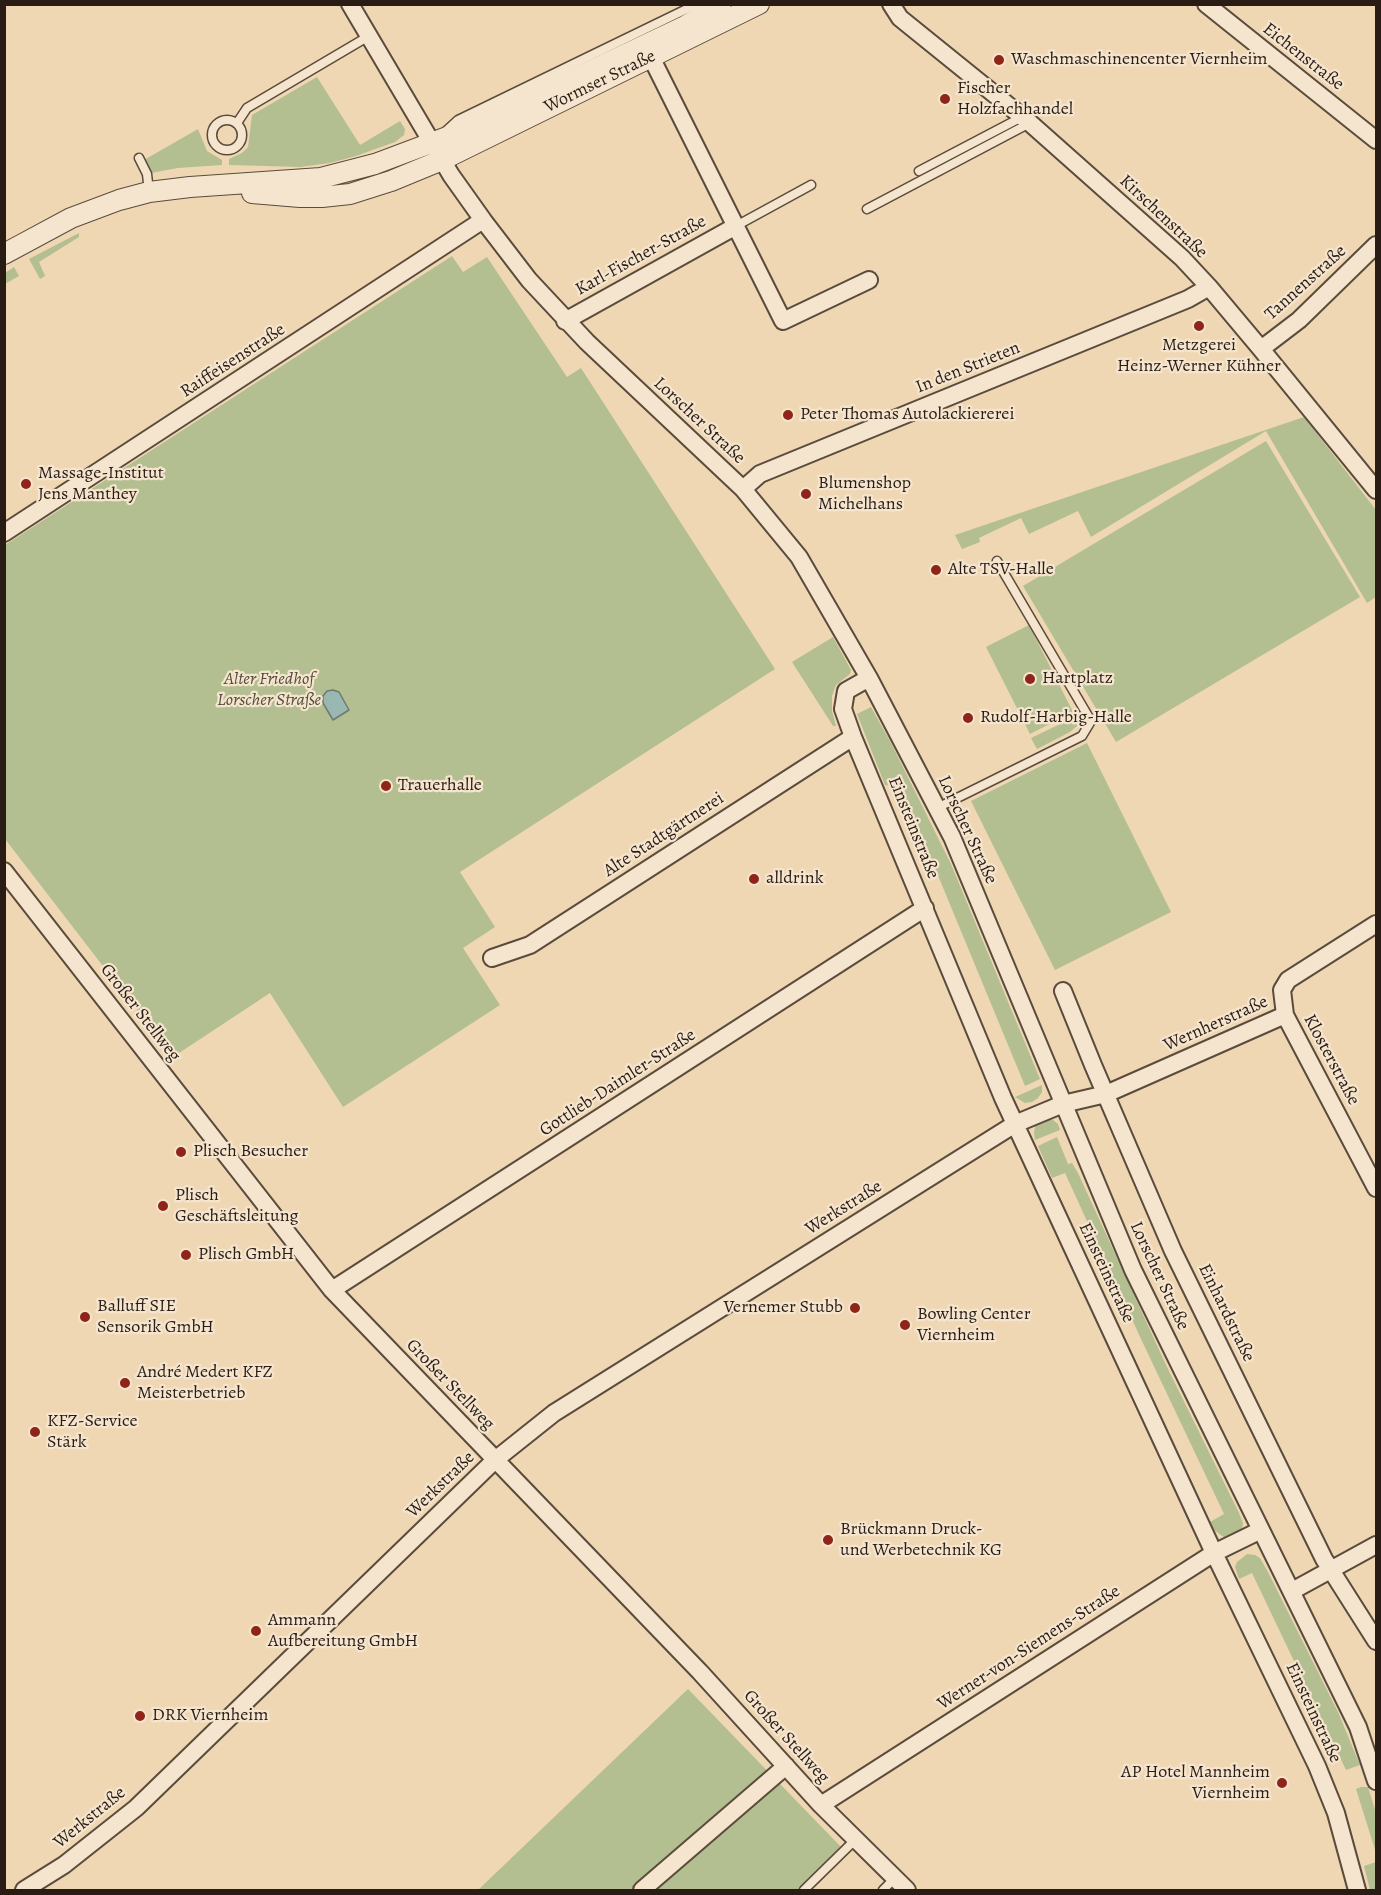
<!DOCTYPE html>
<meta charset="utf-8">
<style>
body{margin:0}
#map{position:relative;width:1381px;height:1895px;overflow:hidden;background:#efd7b4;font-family:Alegreya,serif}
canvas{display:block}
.frame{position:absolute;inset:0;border:6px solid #291c14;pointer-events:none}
</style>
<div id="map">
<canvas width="1381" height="1895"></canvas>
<div class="frame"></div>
</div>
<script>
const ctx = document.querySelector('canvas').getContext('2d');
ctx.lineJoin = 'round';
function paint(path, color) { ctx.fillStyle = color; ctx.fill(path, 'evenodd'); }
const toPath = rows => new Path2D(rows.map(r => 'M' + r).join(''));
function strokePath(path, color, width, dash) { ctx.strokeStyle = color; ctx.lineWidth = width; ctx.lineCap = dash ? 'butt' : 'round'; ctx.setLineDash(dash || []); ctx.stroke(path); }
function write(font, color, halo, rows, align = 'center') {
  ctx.font = font + ' Alegreya,serif'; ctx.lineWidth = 4.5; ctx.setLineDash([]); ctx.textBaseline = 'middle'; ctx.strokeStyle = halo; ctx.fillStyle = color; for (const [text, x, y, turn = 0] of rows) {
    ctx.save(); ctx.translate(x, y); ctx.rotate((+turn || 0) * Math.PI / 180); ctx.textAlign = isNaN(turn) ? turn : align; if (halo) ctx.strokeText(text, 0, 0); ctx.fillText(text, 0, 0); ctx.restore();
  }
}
paint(toPath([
 [317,77,360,145,400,121,405,129,404,135,395,142,356,156,330,163,300,167,229,165,229,159,242,153,248,147,252,115],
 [198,129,207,151,222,160,222,165,178,168,151,173,144,160],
 [402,160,405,168,353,185,303,189],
 [79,233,79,237,39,262,45,276,40,279,29,259],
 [452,256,463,272,487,257,567,377,581,368,775,669,460,872,495,927,463,948,500,1005,343,1107,270,993,173,1057,5,839,5,545],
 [14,267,19,276,5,284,5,273],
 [1304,417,1376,510,1376,597,1367,603,1266,431,1091,537,1078,511,1029,534,1021,518,979,538,980,542,962,549,955,535],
 [1266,441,1360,597,1116,742,1023,586],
 [1029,625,1073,712,1030,734,986,647],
 [833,637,851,670,850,674,836,685,832,696,832,711,836,726,833,726,792,662],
 [871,707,890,741,951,864,1040,1079,1025,1086,906,798,904,788,885,785,857,714],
 [1079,715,1077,726,1070,732,1037,749,1031,738],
 [1087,743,1171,912,1055,970,971,801],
 [1042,1085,1042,1092,1038,1098,1032,1102,1025,1103,1015,1097],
 [1047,1119,1053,1120,1058,1124,1060,1130,1035,1140,1034,1133,1035,1126],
 [1057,1137,1068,1164,1072,1163,1078,1173,1167,1367,1239,1513,1243,1523,1242,1530,1237,1535,1231,1538,1225,1538,1214,1530,1210,1522,1224,1514,1141,1339,1065,1173,1052,1178,1038,1146],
 [1247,1554,1255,1555,1260,1558,1268,1572,1338,1712,1360,1765,1346,1770,1252,1573,1239,1579,1235,1567,1237,1562],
 [688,1689,845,1851,803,1890,478,1890],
 [1361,1787,1368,1787,1376,1813,1376,1853,1356,1789],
 [1376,1862,1376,1890,1370,1890,1364,1866]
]), '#b3bf91');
const water = toPath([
 [333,690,339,692,349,710,333,720,323,703,323,696,327,691,333,690]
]);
paint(water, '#9ab8b2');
strokePath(water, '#6d7a73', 1.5);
const service = toPath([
 '212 135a15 15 0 1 1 30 0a15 15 0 1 1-30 0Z',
 [237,123,247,108,369,36],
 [446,131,458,120,697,4],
 [139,158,147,174,149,192],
 [919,171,1022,117],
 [867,209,1030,123],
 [736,226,811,185],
 [937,808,1082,736,1091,721,997,561],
 [804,1890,856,1839],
 [883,1890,895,1878]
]);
const minor = toPath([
 [350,4,451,175,483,220,529,280,587,342,743,489,799,557,869,678,952,837,1133,1270,1358,1727,1376,1781],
 [891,4,900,18,1030,123,1182,258,1209,287,1261,349,1376,490],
 [1206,4,1376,140],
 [651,57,783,321,869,280],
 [565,321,736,226],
 [1261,349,1299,320,1376,245],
 [743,489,760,474,1188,299,1209,287],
 [4,533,483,220],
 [869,678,846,691,843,709,853,737,1003,1098,1214,1553,1317,1766,1336,1813,1357,1890],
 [4,871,332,1290,700,1672,821,1805,907,1890],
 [492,958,530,945,853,737],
 [1063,991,1093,1065,1173,1251,1324,1559,1376,1641],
 [1285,1015,1376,1188],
 [332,1290,925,908],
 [1292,1591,1376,1545],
 [821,1805,1214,1553,1261,1530],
 [24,1890,64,1865,136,1808,495,1460,554,1413,1015,1124,1063,1104,1106,1094,1285,1015,1282,990,1288,980,1376,924],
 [642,1890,786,1766]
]);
const tertiary = toPath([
 [252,193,300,197,322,197,350,194,391,181,442,160,759,4],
 [4,254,71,218,119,200,149,192,190,187,321,178,375,164,463,131,685,26,721,4]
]);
strokePath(service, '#5a4b3c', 11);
strokePath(minor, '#5a4b3c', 20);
strokePath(tertiary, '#5a4b3c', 22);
strokePath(service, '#f5e5ce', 8);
strokePath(minor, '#f5e5ce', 16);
strokePath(tertiary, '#f5e5ce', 20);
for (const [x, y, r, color] of [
 [999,60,6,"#8f2418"],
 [945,99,6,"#8f2418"],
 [1199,326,6,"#8f2418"],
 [788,415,6,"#8f2418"],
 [26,484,6,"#8f2418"],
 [806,494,6,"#8f2418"],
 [936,570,6,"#8f2418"],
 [1030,679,6,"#8f2418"],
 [968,718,6,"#8f2418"],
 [386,786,6,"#8f2418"],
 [754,879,6,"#8f2418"],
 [181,1152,6,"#8f2418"],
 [163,1206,6,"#8f2418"],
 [186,1255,6,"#8f2418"],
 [855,1308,6,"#8f2418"],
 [85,1317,6,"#8f2418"],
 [905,1325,6,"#8f2418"],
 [125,1383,6,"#8f2418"],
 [35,1432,6,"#8f2418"],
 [828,1540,6,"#8f2418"],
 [256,1631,6,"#8f2418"],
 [140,1716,6,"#8f2418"],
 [1282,1783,6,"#8f2418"]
]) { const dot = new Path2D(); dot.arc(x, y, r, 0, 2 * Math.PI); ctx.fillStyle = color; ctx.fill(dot); strokePath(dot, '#f5e5ce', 2); }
write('18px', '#291c14', '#f5e5ce', [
 ["Eichenstraße",1303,57,38],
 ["Wormser Straße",600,82,-26],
 ["Kirschenstraße",1163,217,43],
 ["Karl-Fischer-Straße",641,256,-29],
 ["Tannenstraße",1306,283,-42],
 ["Raiffeisenstraße",233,361,-33],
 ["In den Strieten",968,368,-22],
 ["Lorscher Straße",699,421,43],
 ["Einsteinstraße",913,828,68],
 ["Lorscher Straße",967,830,65],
 ["Alte Stadtgärtnerei",664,835,-33],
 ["Großer Stellweg",140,1013,52],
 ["Wernherstraße",1216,1024,-24],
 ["Klosterstraße",1331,1060,62],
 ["Gottlieb-Daimler-Straße",618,1083,-33],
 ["Werkstraße",844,1208,-32],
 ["Einsteinstraße",1106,1273,65],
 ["Lorscher Straße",1159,1276,65],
 ["Einhardstraße",1226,1313,64],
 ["Großer Stellweg",450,1385,46],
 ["Werkstraße",441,1485,-44],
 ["Werner-von-Siemens-Straße",1029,1648,-33],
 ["Einsteinstraße",1313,1713,65],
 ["Großer Stellweg",786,1737,48],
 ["Werkstraße",90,1818,-39]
]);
write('18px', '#291c14', '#f5e5ce', [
 ["Waschmaschinencenter Viernheim",1011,60],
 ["Fischer",957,89],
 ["Holzfachhandel",957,110],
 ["Metzgerei",1199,346,"center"],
 ["Heinz-Werner Kühner",1199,367,"center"],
 ["Peter Thomas Autolackiererei",800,415],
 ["Massage-Institut",38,474],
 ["Jens Manthey",38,495],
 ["Blumenshop",818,484],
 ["Michelhans",818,505],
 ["Alte TSV-Halle",948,570],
 ["Hartplatz",1042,679],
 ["Rudolf-Harbig-Halle",980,718],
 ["Trauerhalle",398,786],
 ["alldrink",766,879],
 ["Plisch Besucher",193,1152],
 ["Plisch",175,1196],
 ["Geschäftsleitung",175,1217],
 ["Plisch GmbH",198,1255],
 ["Balluff SIE",97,1307],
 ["Sensorik GmbH",97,1328],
 ["Vernemer Stubb",843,1308,"right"],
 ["Bowling Center",917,1315],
 ["Viernheim",917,1336],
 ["André Medert KFZ",137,1373],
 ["Meisterbetrieb",137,1394],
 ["KFZ-Service",47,1422],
 ["Stärk",47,1443],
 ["Brückmann Druck-",840,1530],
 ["und Werbetechnik KG",840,1551],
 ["Ammann",268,1621],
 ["Aufbereitung GmbH",268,1642],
 ["DRK Viernheim",152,1716],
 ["AP Hotel Mannheim",1270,1773,"right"],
 ["Viernheim",1270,1794,"right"]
], 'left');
write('italic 18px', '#524d3a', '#f5e5ce', [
 ["Alter Friedhof",269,680],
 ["Lorscher Straße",269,701]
]);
</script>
